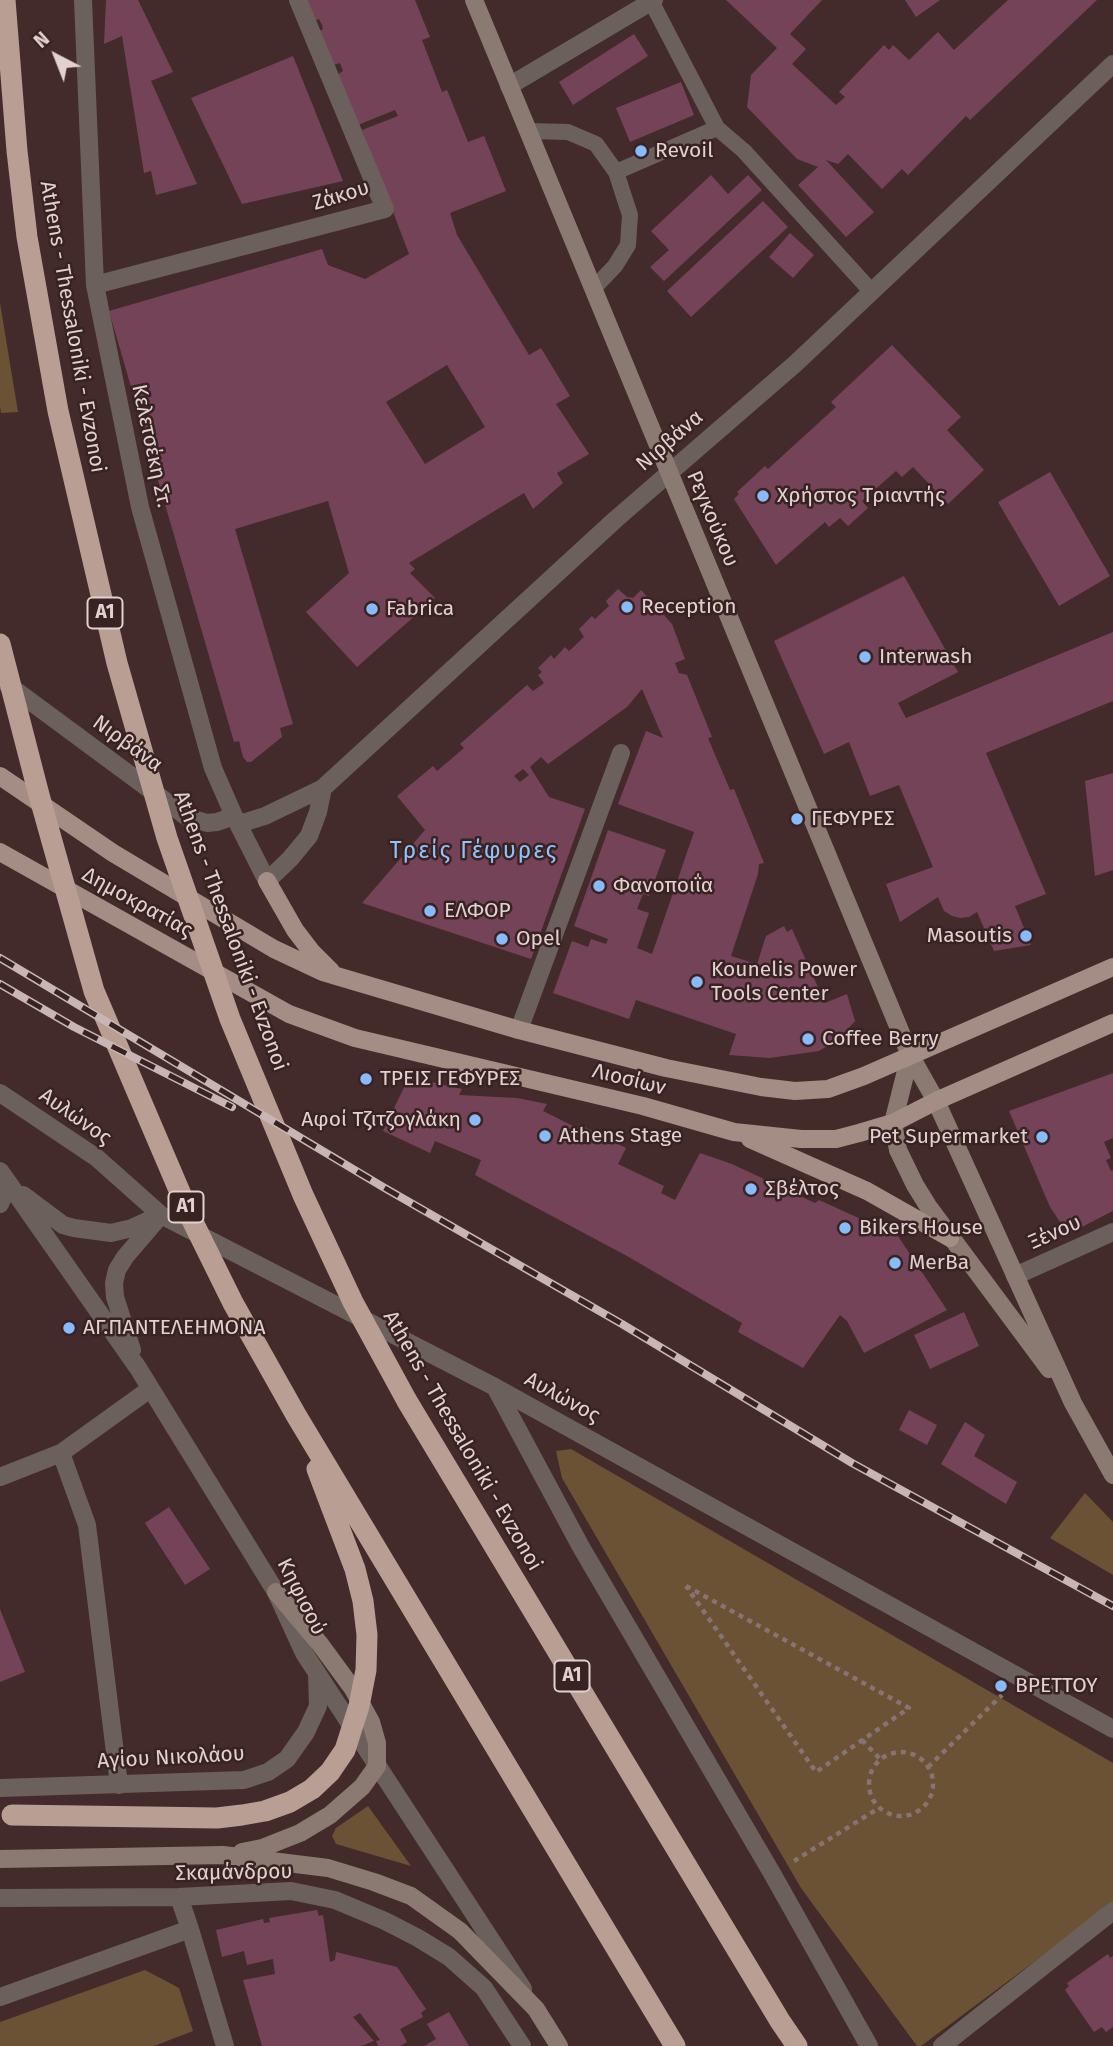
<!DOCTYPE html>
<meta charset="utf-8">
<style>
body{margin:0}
#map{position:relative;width:1113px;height:2046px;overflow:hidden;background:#432b2b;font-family:"Fira Sans",sans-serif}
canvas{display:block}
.north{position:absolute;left:21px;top:21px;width:70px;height:70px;-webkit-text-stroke:5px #382222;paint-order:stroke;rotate:318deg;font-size:19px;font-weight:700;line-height:28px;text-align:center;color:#e1d1d0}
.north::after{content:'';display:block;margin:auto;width:24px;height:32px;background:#e1d1d0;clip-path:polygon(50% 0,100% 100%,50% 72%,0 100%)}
</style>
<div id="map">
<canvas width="1113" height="2046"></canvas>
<div class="north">N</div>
</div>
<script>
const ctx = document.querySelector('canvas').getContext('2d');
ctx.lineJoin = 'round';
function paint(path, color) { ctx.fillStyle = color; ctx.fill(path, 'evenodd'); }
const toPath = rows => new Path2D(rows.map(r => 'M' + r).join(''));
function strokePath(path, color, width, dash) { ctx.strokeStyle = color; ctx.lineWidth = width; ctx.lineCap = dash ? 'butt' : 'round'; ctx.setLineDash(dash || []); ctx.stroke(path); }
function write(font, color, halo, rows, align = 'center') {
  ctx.font = font + ' "Fira Sans",sans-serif'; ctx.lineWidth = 5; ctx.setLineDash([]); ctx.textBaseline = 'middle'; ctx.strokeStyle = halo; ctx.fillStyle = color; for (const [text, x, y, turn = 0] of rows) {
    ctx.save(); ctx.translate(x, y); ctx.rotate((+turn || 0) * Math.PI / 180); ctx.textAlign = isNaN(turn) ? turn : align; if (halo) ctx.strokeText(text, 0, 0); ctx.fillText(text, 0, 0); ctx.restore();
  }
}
paint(toPath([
 [0,303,18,412,1,413,0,406],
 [571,1449,1113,1763,1113,1903,921,2046,917,2046,801,1888,562,1478,556,1451],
 [1085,1493,1113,1522,1113,1575,1050,1538],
 [368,1806,411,1866,336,1844,332,1836,336,1828],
 [145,1970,179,1988,193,2031,154,2046,0,2046,0,2022]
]), '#6b5235');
paint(toPath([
 [106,0,138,0,173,72,151,81,197,184,156,195,151,171,144,173,122,36,104,44],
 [305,0,415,0,430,37,422,40,442,92,447,90,468,142,484,136,506,191,450,213,457,235,529,355,541,348,570,396,556,404,589,454,557,473,563,483,533,509,524,493,409,563,415,569,410,573,435,598,357,667,306,612,349,573,328,501,235,529,293,724,280,728,282,737,251,762,247,762,243,757,239,741,234,742,109,311,322,249,328,265,365,279,409,254,362,130,398,116,395,110,358,125,338,74,343,71,340,63,331,66,317,32,323,29,322,25,319,19,314,21],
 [447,365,485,427,425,464,386,402],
 [726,0,822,0,790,34,806,49,792,64,836,105,845,97,839,92,884,45,889,50,893,45,909,60,938,32,954,50,1008,0,1097,0,970,120,966,116,908,175,902,169,882,189,848,154,838,164,826,160,874,212,846,237,798,185,818,167,797,159,747,107,751,75,777,48],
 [905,0,940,0,916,17],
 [634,34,648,56,573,105,559,82],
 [293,56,343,181,242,204,191,98],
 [681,82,694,115,630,142,616,108],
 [711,175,728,194,748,175,762,190,664,281,650,267,669,250,651,231],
 [763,201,788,227,691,317,667,291],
 [790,233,814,255,793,278,769,257],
 [892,345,961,417,947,430,984,470,948,504,913,467,902,477,896,471,862,501,868,508,848,526,840,518,829,527,825,522,776,565,734,499,739,494,737,492,765,466,768,469,836,407,831,402],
 [1050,472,1110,576,1059,606,998,502],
 [904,576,958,672,898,703,906,718,1113,632,1113,701,986,753,1046,894,1015,906,1031,945,994,951,977,912,969,917,960,918,952,916,944,911,938,897,900,922,886,884,933,867,899,785,870,796,849,742,824,754,774,641],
 [618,589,627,597,633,598,641,590,672,624,685,659,675,663,679,673,687,675,712,737,708,738,730,790,734,789,764,863,759,864,758,874,731,956,757,964,766,936,784,926,787,932,792,929,825,1003,847,994,855,1021,839,1039,819,1051,770,1058,729,1055,736,1034,636,1000,629,1019,553,993,572,941,588,947,591,939,606,944,608,939,574,926,608,830,666,850,649,896,643,894,637,909,649,913,637,948,652,954,694,832,618,804,646,731,663,738,642,689,627,707,548,764,541,757,530,767,549,797,585,809,531,959,362,903,425,830,397,796,433,766,437,771,464,748,460,744,527,685,533,691,544,683,538,675,542,672,538,668,551,655,554,659,565,647,569,651,584,637,579,629,592,616,595,619,609,606,606,601],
 [523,769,529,775,520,782,514,776],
 [1113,773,1113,870,1095,876,1085,781],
 [1113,1073,1113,1138,1104,1142,1111,1158,1106,1160,1111,1171,1113,1170,1113,1211,1068,1234,1050,1207,1009,1111],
 [409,1077,462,1089,459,1095,517,1098,547,1104,543,1111,577,1128,579,1124,626,1148,618,1164,664,1186,661,1193,675,1200,700,1153,732,1164,815,1203,819,1200,898,1236,947,1310,864,1353,847,1321,840,1315,803,1368,738,1332,742,1323,627,1256,475,1175,481,1160,435,1141,430,1153,383,1131],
 [964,1312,979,1346,930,1369,914,1335],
 [909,1410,937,1425,927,1445,899,1430],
 [965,1422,985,1435,974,1456,1017,1482,1006,1504,941,1464],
 [169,1507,210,1569,185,1585,145,1523],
 [0,1609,25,1672,0,1682],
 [317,1910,319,1916,323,1915,330,1962,335,1960,336,1952,397,1967,426,2009,421,2013,423,2017,400,2029,407,2042,400,2046,378,2046,376,2041,380,2040,360,2013,353,2017,374,2041,361,2046,262,2046,243,1980,275,1974,273,1959,247,1965,244,1951,222,1957,216,1930,263,1919,264,1923,270,1922,269,1918],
 [1108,1954,1110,1958,1113,1956,1113,2027,1106,2032,1102,2027,1094,2032,1065,1990,1069,1986,1067,1983],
 [449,2012,469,2046,424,2046,436,2039,427,2024]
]), '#754357');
strokePath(toPath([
 [686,1586,909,1708,816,1772,686,1586],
 [862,1740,880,1759],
 '869 1784a32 32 0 1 1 64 0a32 32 0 1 1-64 0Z',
 [928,1767,1002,1695],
 [794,1861,879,1808]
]), '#887373', 4.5, [5, 5]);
strokePath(toPath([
 [651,1,717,128,744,151,871,291],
 [528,131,568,132,596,144,616,172,630,215,628,245,615,266,593,289],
 [616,172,717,128]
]), '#6b605c', 16);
strokePath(toPath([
 [495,1387,581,1547,773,1875,869,2046]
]), '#6b605c', 18);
strokePath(toPath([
 [83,0,95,285,140,507,213,768,234,816,267,881],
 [509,86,654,0],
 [95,285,385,209,298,0],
 [519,1030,621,753],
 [0,1204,9,1184],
 [1015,1276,1113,1232],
 [0,1477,61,1453],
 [119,1785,87,1525,61,1453,150,1389],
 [0,1788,244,1780,268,1772,287,1759,306,1732,318,1706,317,1674],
 [0,1898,179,1897,291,1891,335,1900,385,1921,418,1938,449,1957,484,1988,522,2046],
 [190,1929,225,2046],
 [0,1997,190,1929,179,1897],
 [942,2046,1113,1911]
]), '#6b605c', 18);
strokePath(toPath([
 [7,684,187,817,207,823,217,822,234,816],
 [239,824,265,816,323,788,616,519,795,364,1113,64],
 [267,881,290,859,309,836,318,812,323,788],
 [0,1093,97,1158,161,1215,495,1387,1113,1729],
 [0,1171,138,1368,276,1592,304,1653,523,1989],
 [23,1195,63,1225,74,1228,111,1233,132,1228,156,1217],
 [132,1350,115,1297,114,1283,117,1270,125,1257,161,1215]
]), '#6b605c', 18);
strokePath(toPath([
 [474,0,910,1055,936,1101,1073,1403,1113,1475],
 [910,1055,893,1123,898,1150,915,1185,928,1206,1049,1369],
 [242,1852,262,1848,300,1833,330,1815,362,1787,377,1766,377,1743,371,1722,353,1689,320,1644,276,1592],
 [0,1859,223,1855,328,1868,374,1882,411,1896,460,1931,536,2009,559,2046]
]), '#8b7a72', 18);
strokePath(toPath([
 [0,776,113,853,274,949,323,972,519,1030,666,1068,761,1087,795,1091,828,1089,864,1076,1113,967],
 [0,852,289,1014,355,1038,643,1106,734,1132,801,1139,836,1139,859,1133,893,1123,936,1101,1113,1023],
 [267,881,295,930,311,951,331,971],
 [750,1139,867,1191,950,1238]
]), '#a38d84', 18);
strokePath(toPath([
 [5,0,17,151,27,237,58,411,117,663,167,838,230,1019,303,1195,353,1302,407,1401,780,2021,797,2046],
 [0,644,39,795,94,991,191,1218,233,1303,296,1415,675,2046],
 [12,1815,217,1818,242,1815,265,1811,290,1802,312,1789,330,1772,345,1750,359,1706,366,1670,367,1635,363,1601,355,1569,317,1469]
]), '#b89e93', 21);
const rail = toPath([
 [0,958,383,1187,622,1324,852,1463,1113,1606],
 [0,984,74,1027,232,1107]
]);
strokePath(rail, '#c7b6b5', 8);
strokePath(rail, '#382222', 5, [16]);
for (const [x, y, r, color] of [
 [641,151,7,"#87bbfb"],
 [763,496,7,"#87bbfb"],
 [627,607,7,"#87bbfb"],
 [372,609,7,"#87bbfb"],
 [865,657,7,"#87bbfb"],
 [797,819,7,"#87bbfb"],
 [599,886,7,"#87bbfb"],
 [430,911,7,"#87bbfb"],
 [1026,936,7,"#87bbfb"],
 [502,939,7,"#87bbfb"],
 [697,982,7,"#87bbfb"],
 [808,1039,7,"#87bbfb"],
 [366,1079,7,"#87bbfb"],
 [475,1120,7,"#87bbfb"],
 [545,1136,7,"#87bbfb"],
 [1042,1137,7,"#87bbfb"],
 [751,1189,7,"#87bbfb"],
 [845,1228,7,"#87bbfb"],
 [895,1263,7,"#87bbfb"],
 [69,1328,7,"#87bbfb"],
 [1001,1686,7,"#87bbfb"]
]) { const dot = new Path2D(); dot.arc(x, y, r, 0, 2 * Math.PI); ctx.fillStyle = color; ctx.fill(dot); strokePath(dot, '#382222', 2.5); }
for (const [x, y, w] of [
 [105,613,35],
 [186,1207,35],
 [572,1676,35]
]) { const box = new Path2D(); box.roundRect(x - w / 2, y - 15.5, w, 31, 5); ctx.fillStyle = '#382222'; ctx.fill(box); strokePath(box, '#e1d1d0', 2); }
write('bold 19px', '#e1d1d0', null, [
 ["Α1",105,613],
 ["Α1",186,1207],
 ["Α1",572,1676]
]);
write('21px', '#e1d1d0', '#382222', [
 ["Revoil",655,151],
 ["Χρήστος Τριαντής",777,496],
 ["Reception",641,607],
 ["Fabrica",386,609],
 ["Interwash",879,657],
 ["ΓΕΦΥΡΕΣ",811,819],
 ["Φανοποιΐα",613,886],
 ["ΕΛΦΟΡ",444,911],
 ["Masoutis",1012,936,"right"],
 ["Opel",516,939],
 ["Kounelis Power",711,970],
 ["Tools Center",711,994],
 ["Coffee Berry",822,1039],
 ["ΤΡΕΙΣ ΓΕΦΥΡΕΣ",380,1079],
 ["Αφοί Τζιτζογλάκη",461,1120,"right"],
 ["Athens Stage",559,1136],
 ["Pet Supermarket",1028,1137,"right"],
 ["Σβέλτος",765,1189],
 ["Bikers House",859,1228],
 ["MerBa",909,1263],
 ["ΑΓ.ΠΑΝΤΕΛΕΗΜΟΝΑ",83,1328],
 ["ΒΡΕΤΤΟΥ",1015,1686]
], 'left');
write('21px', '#e1d1d0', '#382222', [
 ["Ζάκου",341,196,-17],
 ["Athens - Thessaloniki - Evzonoi",72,327,80],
 ["Νιρβάνα",670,441,-41],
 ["Κελετσέκη Στ.",151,446,78],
 ["Ρεγκούκου",712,519,67],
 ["Νιρβάνα",127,744,36],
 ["Δημοκρατίας",137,903,29],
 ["Athens - Thessaloniki - Evzonoi",230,931,70],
 ["Λιοσίων",629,1080,14],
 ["Αυλώνος",75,1117,35],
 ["Ξένου",1055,1233,-24],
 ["Αυλώνος",562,1398,29],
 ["Athens - Thessaloniki - Evzonoi",462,1441,60],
 ["Κηφισού",301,1597,63],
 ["Αγίου Νικολάου",171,1758,-3],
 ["Σκαμάνδρου",234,1873,-1]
]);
ctx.letterSpacing = '2px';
write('23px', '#91c1fe', '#382222', [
 ["Τρείς Γέφυρες",474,852]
]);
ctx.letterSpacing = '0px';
</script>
